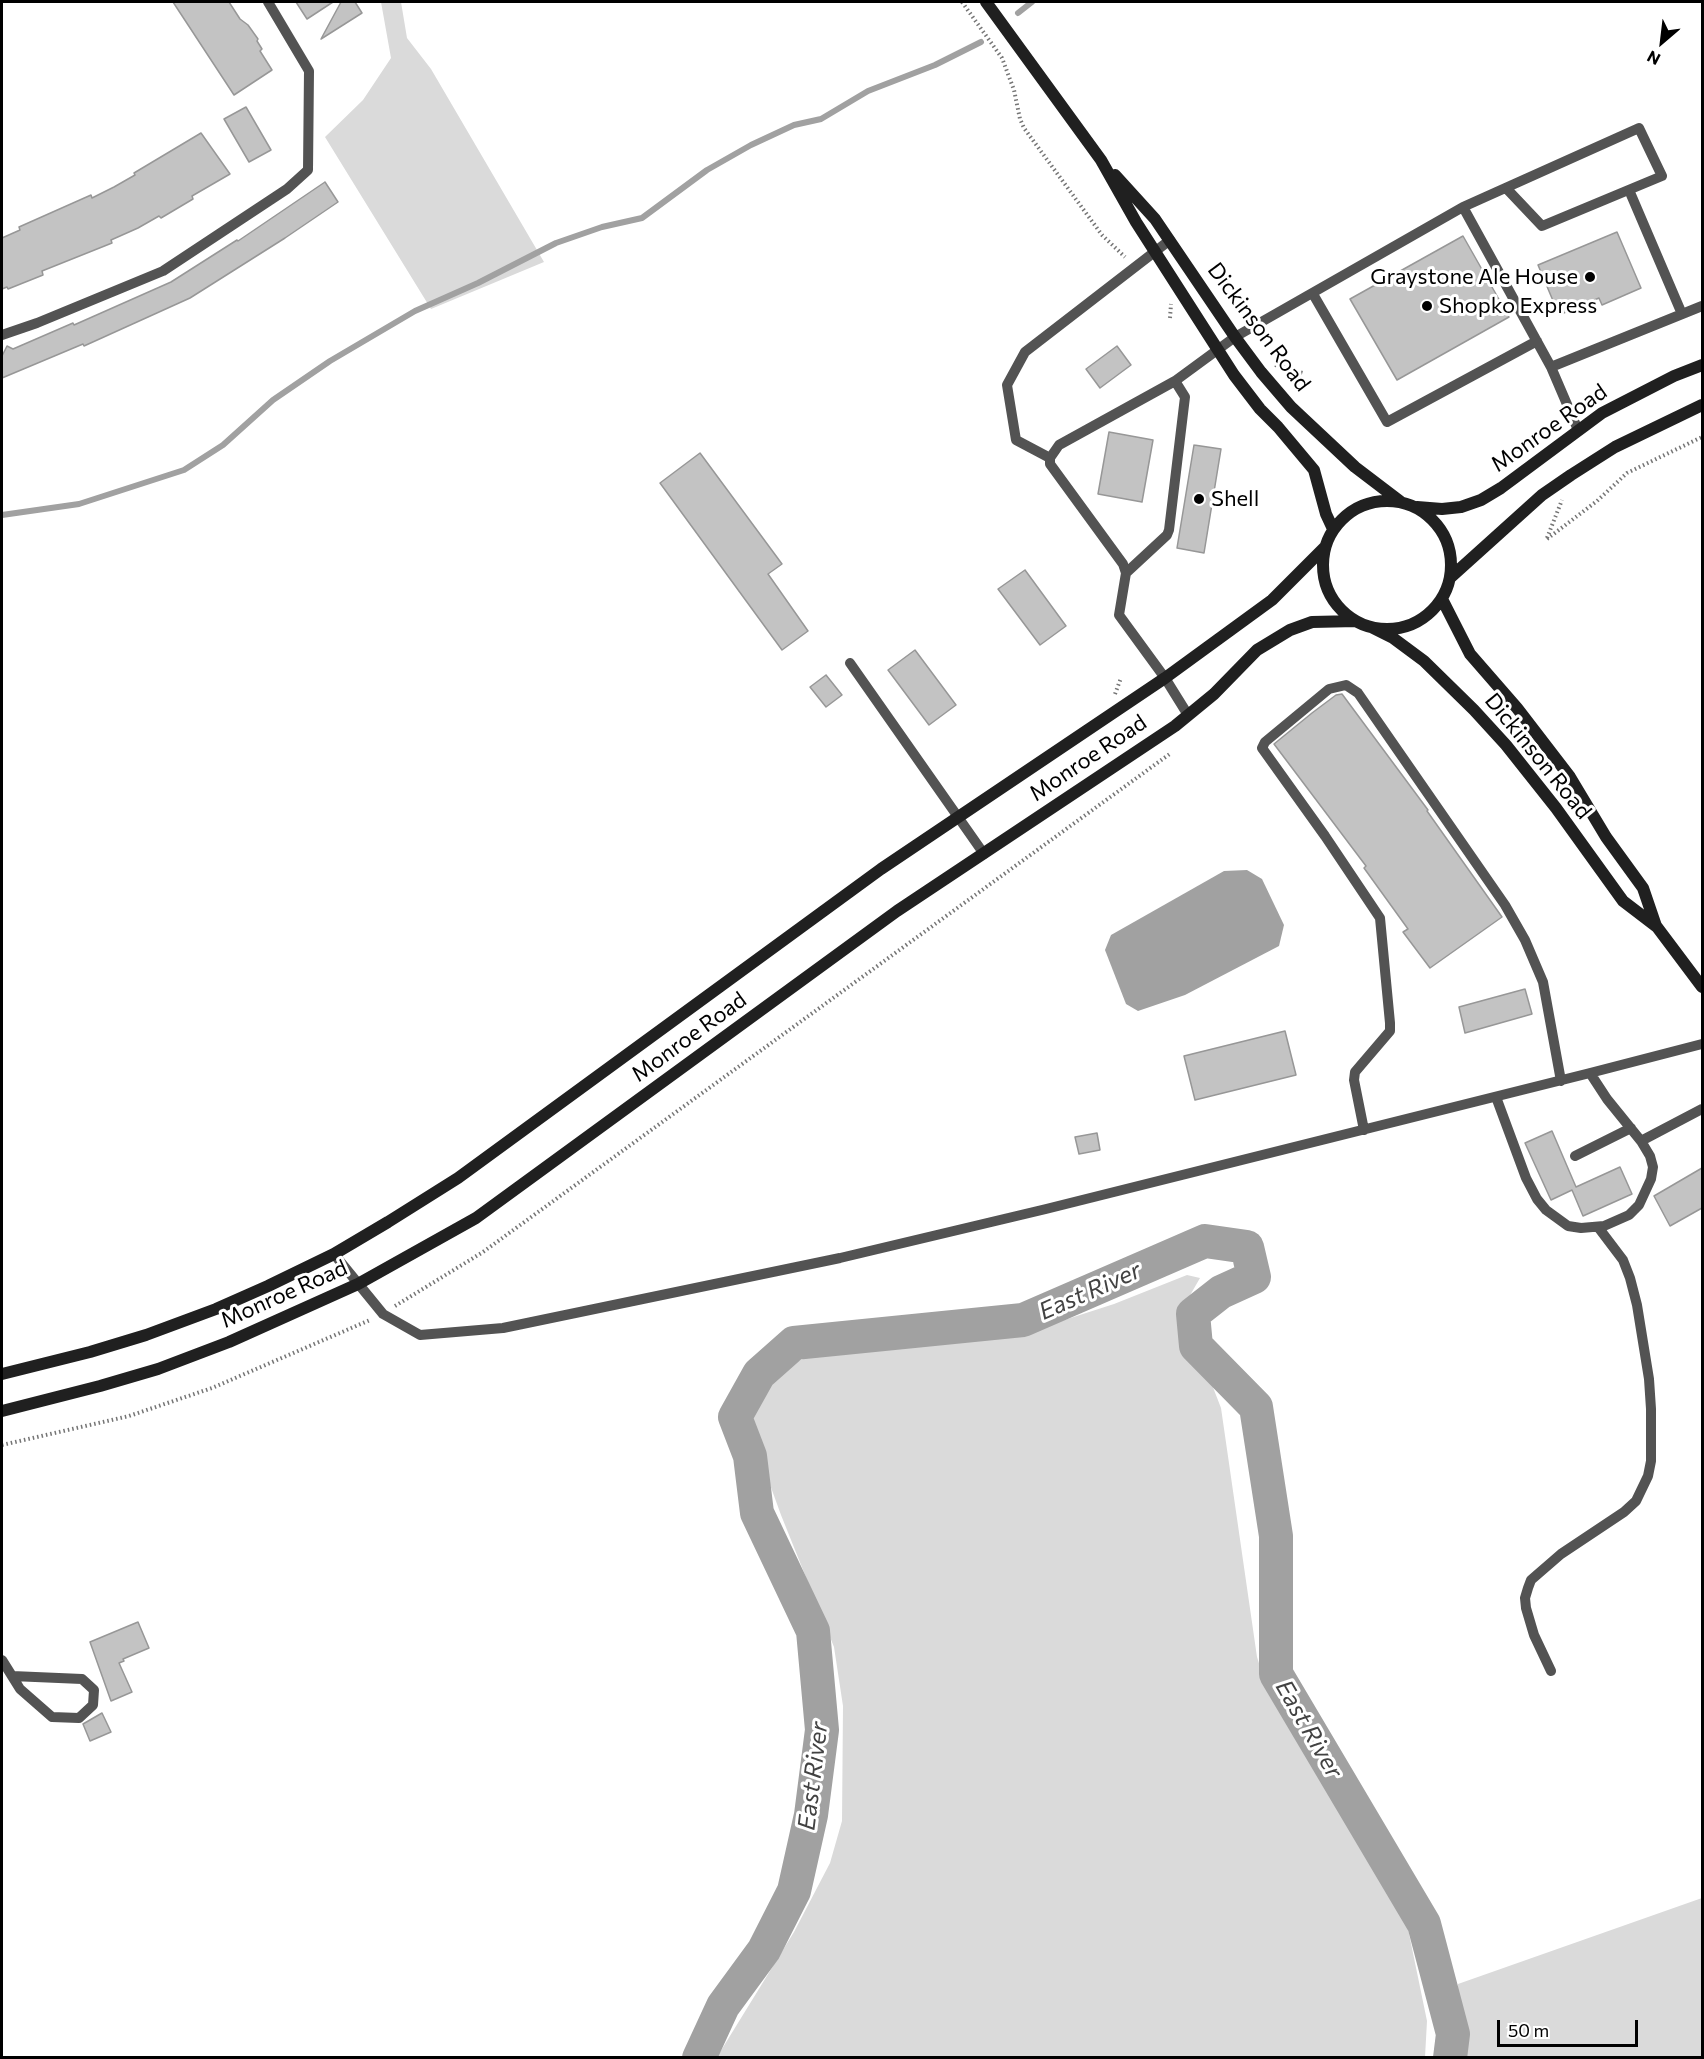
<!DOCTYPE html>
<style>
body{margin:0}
#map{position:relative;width:1704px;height:2059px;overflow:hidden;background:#fff;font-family:Commissioner,sans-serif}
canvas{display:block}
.frame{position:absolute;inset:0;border:3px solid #000;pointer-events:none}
.north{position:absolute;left:1632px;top:12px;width:60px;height:60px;-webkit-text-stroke:4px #fff;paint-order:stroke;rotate:208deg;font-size:16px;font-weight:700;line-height:24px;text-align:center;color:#000}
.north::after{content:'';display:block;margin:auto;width:21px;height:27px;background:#000;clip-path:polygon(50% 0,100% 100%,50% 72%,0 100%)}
.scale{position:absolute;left:1497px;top:2020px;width:141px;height:27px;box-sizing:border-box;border:3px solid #000;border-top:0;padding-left:8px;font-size:18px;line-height:21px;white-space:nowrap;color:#000;-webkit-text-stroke:4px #fff;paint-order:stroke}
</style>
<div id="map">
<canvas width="1704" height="2059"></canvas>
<div class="frame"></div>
<div class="north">N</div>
<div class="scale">50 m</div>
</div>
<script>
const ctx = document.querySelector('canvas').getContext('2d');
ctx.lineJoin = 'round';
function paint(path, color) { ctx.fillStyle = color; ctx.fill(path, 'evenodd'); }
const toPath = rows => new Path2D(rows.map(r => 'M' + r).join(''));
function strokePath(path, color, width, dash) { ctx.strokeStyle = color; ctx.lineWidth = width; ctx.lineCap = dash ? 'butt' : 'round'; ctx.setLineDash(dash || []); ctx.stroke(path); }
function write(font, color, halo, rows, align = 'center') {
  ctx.font = font + ' Commissioner,sans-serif'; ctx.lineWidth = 6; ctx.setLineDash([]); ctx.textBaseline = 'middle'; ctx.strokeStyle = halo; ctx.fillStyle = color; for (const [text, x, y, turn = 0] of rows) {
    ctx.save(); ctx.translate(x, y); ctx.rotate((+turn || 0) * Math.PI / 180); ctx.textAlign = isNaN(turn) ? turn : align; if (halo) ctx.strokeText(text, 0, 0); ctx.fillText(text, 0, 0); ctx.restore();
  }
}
paint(toPath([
 [381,2,401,2,407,38,431,69,544,262,431,309,325,137,363,100,391,58],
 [1187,1275,1200,1278,1181,1311,1180,1331,1185,1346,1209,1377,1221,1408,1257,1657,1269,1695,1363,1840,1407,1924,1427,2021,1425,2057,717,2057,794,1932,830,1863,842,1821,843,1706,834,1647,781,1515,752,1435,752,1412,769,1380,792,1363,818,1354,1027,1332,1114,1304],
 [1702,1898,1702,2057,1459,2057,1458,1984]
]), '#dadada');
paint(toPath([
 [1247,870,1262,879,1284,925,1279,946,1185,995,1138,1011,1126,1004,1105,950,1111,935,1224,871]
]), '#a1a1a1');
strokePath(toPath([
 [1018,13,1032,2],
 [2,515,79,504,184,470,223,445,273,400,330,361,415,311,478,283,556,243,602,227,642,218,707,170,751,145,794,125,821,119,868,91,935,65,981,42]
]), '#a1a1a1', 6);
strokePath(toPath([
 [699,2058,723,2006,764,1950,794,1891,811,1815,822,1730,813,1631,757,1513,750,1456,735,1417,759,1374,794,1343,1023,1320,1205,1241,1247,1247,1254,1277,1221,1292,1193,1314,1196,1346,1256,1407,1276,1536,1276,1674,1424,1924,1453,2034,1450,2058]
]), '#a1a1a1', 34);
const building = toPath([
 [173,2,229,2,240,19,248,25,258,39,257,41,262,49,260,51,272,70,234,95,173,2],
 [296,2,333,2,307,19,296,2],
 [341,2,355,2,362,13,321,39,341,2],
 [246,107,271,150,249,162,224,119,246,107],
 [201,133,230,174,192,196,193,199,161,218,159,216,138,228,111,240,112,243,42,271,43,275,8,289,7,287,2,289,2,238,20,230,19,227,91,195,92,198,114,187,135,175,134,173,201,133],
 [325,182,338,202,285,238,190,298,84,346,83,344,2,378,2,356,7,346,13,349,73,323,74,325,171,282,237,240,238,241,325,182],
 [1617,232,1641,288,1602,305,1599,298,1559,315,1538,265,1617,232],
 [1463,236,1509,317,1397,380,1350,299,1463,236],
 [1117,346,1131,365,1100,388,1086,369,1117,346],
 [1109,432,1153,440,1142,502,1098,494,1109,432],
 [1194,445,1221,449,1204,553,1177,548,1194,445],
 [700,453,782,564,768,574,808,631,782,650,660,483,700,453],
 [1025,570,1066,626,1040,645,998,589,1025,570],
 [915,650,956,705,929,725,888,670,915,650],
 [826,675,842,695,826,707,810,687,826,675],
 [1342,694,1428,810,1427,811,1502,917,1430,968,1403,932,1408,929,1364,868,1366,866,1274,744,1312,713,1336,695,1342,694],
 [1525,989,1532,1014,1465,1033,1459,1007,1525,989],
 [1285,1031,1296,1075,1195,1100,1184,1056,1285,1031],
 [1552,1131,1576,1187,1620,1167,1632,1194,1583,1216,1572,1190,1551,1200,1525,1143,1552,1131],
 [1097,1133,1100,1150,1079,1154,1075,1137,1097,1133],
 [1702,1168,1702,1208,1670,1226,1654,1196,1702,1168],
 [138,1622,149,1648,123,1659,124,1661,119,1663,132,1692,111,1701,90,1642,138,1622],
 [102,1713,111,1732,90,1741,83,1724,102,1713]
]);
paint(building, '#c3c3c3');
strokePath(building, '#979797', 1.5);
strokePath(toPath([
 [962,2,1002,58,1014,90,1020,119,1024,128,1102,235,1125,257],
 [1170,318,1171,304],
 [1275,365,1303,373],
 [1517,450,1528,449],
 [1547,538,1562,500],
 [1547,539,1597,501,1627,473,1702,437],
 [1115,694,1121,678],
 [395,1306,483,1252,1171,753],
 [2,1445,129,1416,212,1388,370,1320]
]), '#757575', 4, [1.5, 3]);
strokePath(toPath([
 [1629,190,1682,314],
 [1463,207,1639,128,1662,176,1542,226,1506,188],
 [1313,294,1387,422,1537,341],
 [2,335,37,323,163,271,287,189,308,170,309,71,268,2],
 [1551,367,1702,306],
 [1050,458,1016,440,1007,385,1025,352,1170,240],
 [1126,573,1167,535,1169,530,1185,397,1175,381],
 [850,663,984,854],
 [1188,715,1165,678,1119,615,1126,573,1123,564,1050,464,1050,458,1059,445,1175,381,1235,337,1463,207,1551,367,1578,430],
 [1496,1097,1526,1178,1537,1199,1546,1210,1568,1226,1581,1228,1604,1226,1629,1215,1639,1205,1651,1179,1653,1167,1650,1156,1641,1141,1607,1099,1590,1073],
 [1364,1130,1354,1080,1355,1072,1390,1031,1390,1023,1380,918,1325,836,1262,748,1265,742,1329,689,1346,685,1358,693,1505,905,1525,940,1543,982,1561,1081],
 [1641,1141,1702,1109],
 [1575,1156,1631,1128],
 [334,1254,383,1314,420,1335,503,1328,840,1258,1046,1209,1590,1073,1702,1044],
 [2,1660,12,1676,20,1689,52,1717,79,1718,93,1705,94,1690,82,1679,12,1676],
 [1551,1671,1534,1635,1526,1608,1525,1598,1528,1588,1531,1580,1561,1554,1624,1512,1636,1501,1648,1476,1651,1461,1651,1409,1649,1379,1637,1305,1630,1278,1623,1260,1598,1227]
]), '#535353', 10);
strokePath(toPath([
 [986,2,1101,160,1136,222,1234,375,1260,409,1278,427,1314,470,1326,514,1333,529],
 [1115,175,1155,219,1235,337,1261,372,1291,407,1355,467,1401,502],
 '1323 565a64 64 0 1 1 128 0a64 64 0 1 1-128 0Z',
 [1417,507,1442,509,1461,507,1481,500,1501,488,1602,413,1674,376,1702,365],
 [1451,577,1542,495,1571,475,1615,447,1702,405],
 [1442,599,1470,654,1517,708,1570,777,1606,837,1643,888,1656,926],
 [1371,627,1393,638,1424,661,1474,710,1506,745,1556,808,1623,901,1657,927,1702,987],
 [2,1374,90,1352,146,1335,216,1309,268,1286,334,1254,388,1222,458,1178,881,869,1165,678,1272,600,1325,547],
 [2,1411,100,1386,158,1369,229,1342,358,1284,476,1218,897,911,1175,726,1214,694,1257,650,1290,630,1312,622,1356,621]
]), '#202020', 12);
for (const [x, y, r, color] of [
 [1590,277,6,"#000"],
 [1427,306,6,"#000"],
 [1199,499,6,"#000"]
]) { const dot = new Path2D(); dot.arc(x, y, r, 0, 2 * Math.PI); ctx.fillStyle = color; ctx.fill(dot); strokePath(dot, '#fff', 2); }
write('22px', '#000', '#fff', [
 ["Graystone Ale House",1578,277,"right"],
 ["Shopko Express",1439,306],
 ["Shell",1211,499]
], 'left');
write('22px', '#000', '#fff', [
 ["Dickinson Road",1259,327,53],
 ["Monroe Road",1549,428,-35],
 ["Dickinson Road",1538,756,51],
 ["Monroe Road",1088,758,-34],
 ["Monroe Road",689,1037,-36],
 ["Monroe Road",284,1294,-24]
]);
write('italic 24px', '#424242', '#fff', [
 ["East River",1090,1291,-24],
 ["East River",1309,1729,60],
 ["East River",813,1776,-83]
]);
</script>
